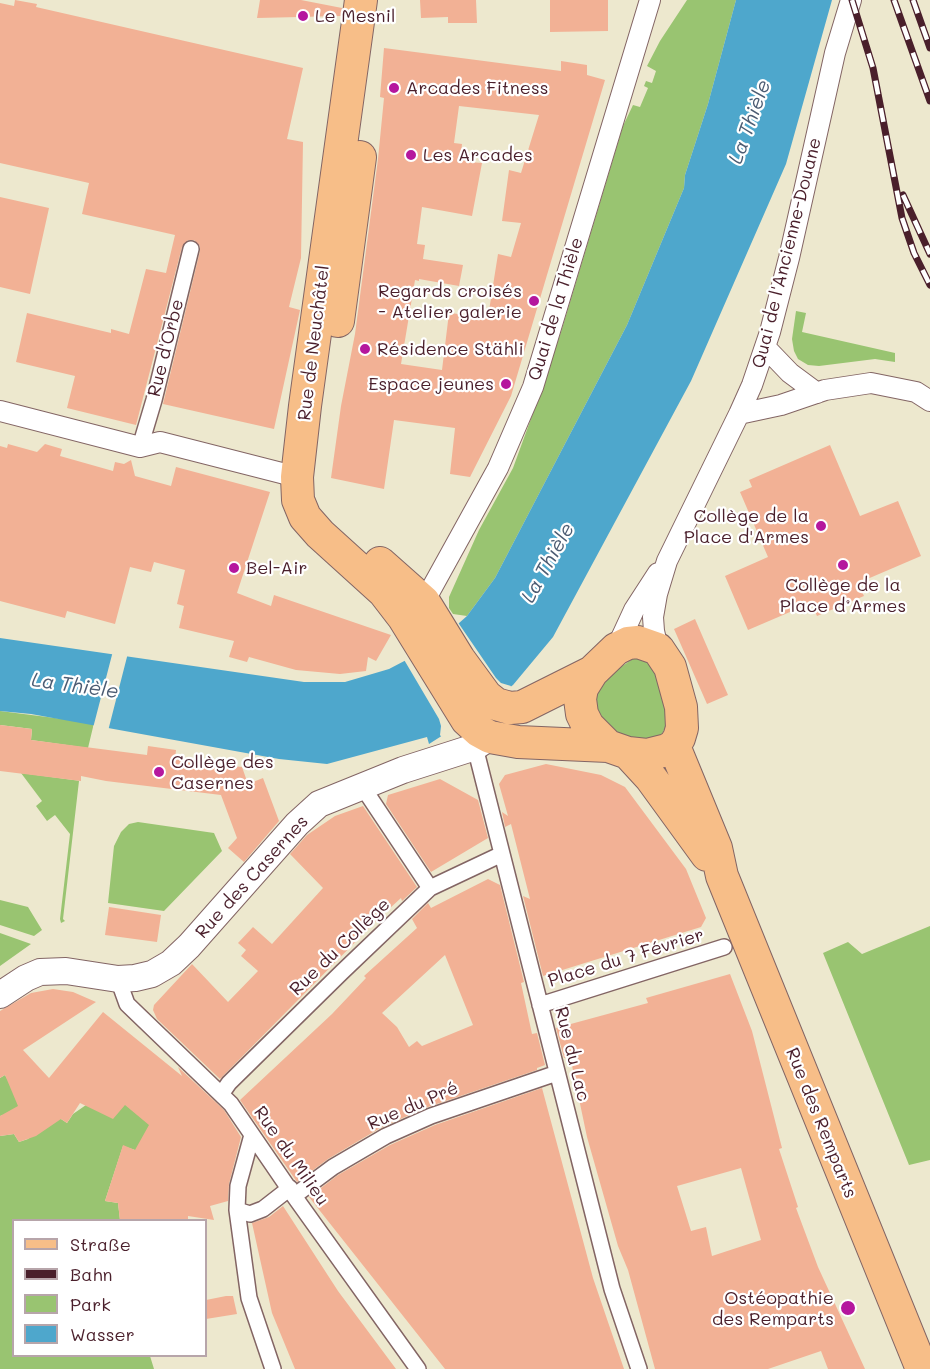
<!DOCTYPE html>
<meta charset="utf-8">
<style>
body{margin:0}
#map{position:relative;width:930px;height:1369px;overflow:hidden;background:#ede8ce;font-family:Mali,sans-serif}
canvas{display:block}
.legend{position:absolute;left:12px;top:1219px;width:195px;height:138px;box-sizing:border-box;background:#fff;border:2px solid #b7a5aa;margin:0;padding:8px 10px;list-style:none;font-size:18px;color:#4a1f2b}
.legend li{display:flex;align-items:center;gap:12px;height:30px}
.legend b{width:30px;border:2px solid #b7a5aa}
</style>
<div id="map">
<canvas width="930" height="1369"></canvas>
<ul class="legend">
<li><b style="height:8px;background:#f7be88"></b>Straße</li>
<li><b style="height:8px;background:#4a1f2b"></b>Bahn</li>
<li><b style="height:16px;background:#99c471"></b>Park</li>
<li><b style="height:16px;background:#4ea7cc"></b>Wasser</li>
</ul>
</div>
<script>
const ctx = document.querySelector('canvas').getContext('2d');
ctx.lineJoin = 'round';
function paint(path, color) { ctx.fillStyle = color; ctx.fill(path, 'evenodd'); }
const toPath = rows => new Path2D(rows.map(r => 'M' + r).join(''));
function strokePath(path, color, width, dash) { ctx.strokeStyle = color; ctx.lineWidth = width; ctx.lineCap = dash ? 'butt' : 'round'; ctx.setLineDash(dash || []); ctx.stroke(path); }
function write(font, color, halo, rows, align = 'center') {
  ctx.font = font + ' Mali,sans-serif'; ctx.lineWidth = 4.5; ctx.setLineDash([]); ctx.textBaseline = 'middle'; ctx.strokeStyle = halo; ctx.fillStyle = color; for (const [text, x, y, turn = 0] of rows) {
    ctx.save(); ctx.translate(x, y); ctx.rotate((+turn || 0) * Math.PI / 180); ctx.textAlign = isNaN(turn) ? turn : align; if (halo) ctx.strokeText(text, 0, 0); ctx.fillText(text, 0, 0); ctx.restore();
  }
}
paint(toPath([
 [687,0,736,0,708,104,685,175,684,188,627,325,495,578,467,616,453,614,449,608,449,597,479,530,513,468,536,405,561,332,623,126,633,105,640,107,648,88,644,86,646,81,652,83,656,71,647,66,660,41],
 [796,311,806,313,802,332,895,353,895,362,875,359,819,366,808,365,798,359,794,351,792,339],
 [637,656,645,657,666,690,666,725,662,734,652,741,622,741,597,719,592,693,615,671],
 [0,711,94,723,88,748,31,740,32,729,0,725],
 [21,773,81,781,79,781,63,919,65,921,61,923,60,919,70,834,55,815,47,821,36,806,42,801],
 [138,822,214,833,222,851,164,911,108,903,114,846,121,832,129,824],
 [0,900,28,907,42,930,34,936,0,925],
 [930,926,930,1160,909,1165,823,953,848,942,862,954],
 [0,933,31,944,0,966],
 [5,1075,24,1109,0,1116,0,1078],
 [100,1090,154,1115,138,1151,123,1146,105,1201,118,1203,120,1220,14,1220,14,1356,150,1356,154,1369,0,1369,0,1136,14,1134,19,1142,28,1139,52,1113,67,1123,73,1114,86,1105]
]), '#99c471');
paint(toPath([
 [736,0,832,0,786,164,691,381,553,637,513,685,462,723,429,744,427,737,327,764,279,759,31,714,0,711,0,638,304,682,345,682,389,669,433,646,467,616,495,578,627,325,684,188,685,175,708,104]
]), '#4ea7cc');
paint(toPath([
 [457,621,496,678,501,683,511,686,510,690,443,739,440,735,441,726,439,719,403,658,431,643],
 [113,651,128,653,108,731,93,728]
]), '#ede8ce');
paint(toPath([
 [15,0,37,4,36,7,303,68,287,139,303,142,301,258,289,307,300,310,274,429,163,404,200,251,200,246,194,240,188,240,182,247,136,425,67,408,75,376,16,362,27,313,111,333,111,329,129,334,146,269,166,273,175,235,82,214,89,183,0,163,0,3,14,6],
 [260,0,301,0,342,8,341,16,257,18],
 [420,0,476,0,477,23,448,23,448,17,421,18],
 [550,0,608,0,608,31,550,32],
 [384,48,561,71,561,61,587,65,587,75,605,80,511,396,470,477,450,474,455,428,394,420,384,489,331,478,341,406,355,334,378,159,384,98,380,97],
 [459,106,539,115,521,173,509,170,502,221,521,223,511,257,498,254,488,317,449,313,442,370,401,364,415,280,419,281,419,279,459,286,463,265,423,259,425,245,417,244,422,207,472,216,482,163,469,162,470,154,461,153,462,144,454,143],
 [0,197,49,208,30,294,0,287],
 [8,444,37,452,45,444,62,449,60,456,113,471,115,462,124,464,131,460,135,476,171,486,176,467,270,492,237,593,271,606,274,595,391,635,376,661,368,657,366,671,340,674,296,670,249,657,247,662,229,657,234,641,179,628,184,606,177,604,185,570,154,562,151,572,130,567,115,624,67,611,65,618,0,601,0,446,7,448],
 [830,445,860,516,898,501,921,556,858,583,864,596,817,616,811,603,748,630,725,576,768,557,740,492,752,487,749,480],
 [695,619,728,695,707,704,674,629],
 [0,725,32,729,31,740,147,755,148,746,176,750,175,759,242,767,248,784,263,778,279,821,244,862,228,848,237,838,221,795,106,781,81,776,81,781,0,771],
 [546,764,601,775,625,787,686,869,706,918,701,927,543,976,523,896,530,899,511,824,505,827,502,812,508,816,499,784,505,775],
 [440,779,478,800,488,838,431,872,386,804,388,795],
 [363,806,417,887,402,901,401,898,378,919,220,1079,157,1019,153,1010,154,1005,192,964,228,1002,258,971,241,956,246,950,238,943,253,927,272,944,323,888,290,854,307,835,335,816],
 [488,879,500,885,524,982,521,983,532,1034,537,1033,545,1065,537,1068,537,1070,428,1107,382,1127,328,1159,297,1182,240,1100,332,1014,366,978,364,976,417,928,412,919,428,903,431,908],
 [445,955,473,1025,422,1046,417,1041,409,1047,397,1027,382,1013],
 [109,907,161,915,157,942,105,935],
 [730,974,752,1031,782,1148,779,1149,798,1207,796,1208,818,1267,865,1369,828,1369,821,1351,768,1369,655,1369,628,1270,618,1246,587,1137,570,1056,564,1058,556,1028,648,1003,646,998],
 [741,1168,761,1240,712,1256,706,1227,691,1231,677,1186],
 [53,989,73,992,96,1002,23,1050,49,1078,103,1012,182,1076,178,1067,224,1110,241,1137,229,1184,228,1201,210,1206,214,1220,188,1216,188,1221,120,1221,118,1203,105,1201,123,1145,135,1150,149,1125,125,1105,113,1119,80,1103,67,1123,61,1119,36,1136,19,1142,14,1134,0,1136,0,1116,18,1106,5,1075,0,1078,0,1011,31,993],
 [542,1088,593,1278,624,1369,445,1369,309,1197,338,1175,390,1145,435,1125],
 [283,1206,338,1291,396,1369,295,1369,272,1313,252,1223,269,1217],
 [226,1296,233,1296,237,1314,206,1319,206,1300]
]), '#f2b195');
const pedestrian = toPath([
 [140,447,154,400,191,249],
 [475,747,612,1289,639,1369],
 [362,786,430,888],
 [118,979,127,1004,231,1104,294,1196,418,1369],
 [540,1005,724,947],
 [222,1093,229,1083,342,972,430,888,502,854],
 [252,1135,238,1186,237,1210,249,1298,273,1369],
 [294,1196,333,1167,386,1136,431,1116,557,1073],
 [237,1210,250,1214,263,1209,290,1188]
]);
const minor = toPath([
 [765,347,790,373,817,393],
 [0,411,140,447,160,442,297,477],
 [739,414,781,405,825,390,871,383,916,392,930,401],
 [424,602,498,468,533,387,650,0],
 [616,649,634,610,658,573],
 [658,649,654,631,653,617,657,594,667,561,739,414,752,385,770,332,789,258,835,53,851,0]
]);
const tertiary = toPath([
 [0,995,26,978,40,972,66,971,118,979,135,978,152,974,171,963,189,946,297,824,319,804,403,770,475,747,490,737]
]);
const primary = toPath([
 [361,0,305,406,297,477,298,500,305,517,320,534,384,592,404,618,467,720,479,731,490,737,518,742,608,746,628,753,647,755,667,750,674,746,679,738,682,728,681,707,670,667,658,649,638,642,628,643,616,649,592,672,582,688,580,699,582,714,588,726,608,746],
 [338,321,360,157],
 [380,563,424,602,459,659,486,696,496,704,510,708,522,707,592,672],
 [674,746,716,848,722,876,922,1369],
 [628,753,651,778,707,855]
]);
strokePath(pedestrian, '#836564', 18);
strokePath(minor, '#836564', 22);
strokePath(tertiary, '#836564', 28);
strokePath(primary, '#836564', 34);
strokePath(pedestrian, '#fff', 15);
strokePath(minor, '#fff', 20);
strokePath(tertiary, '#fff', 26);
strokePath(primary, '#f7be88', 32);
const rail = toPath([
 [852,0,873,68,902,218,914,253,930,285],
 [894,0,930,101],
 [913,0,930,48],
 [903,195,930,254]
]);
strokePath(rail, '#4a1f2b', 7);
strokePath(rail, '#fff', 4.5, [14]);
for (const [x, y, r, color] of [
 [303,16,6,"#b5179e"],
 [394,88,6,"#b5179e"],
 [411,155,6,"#b5179e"],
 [534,301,6,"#b5179e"],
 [365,349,6,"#b5179e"],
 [506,384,6,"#b5179e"],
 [821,526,6,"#b5179e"],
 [843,565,6,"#b5179e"],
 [234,568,6,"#b5179e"],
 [159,772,6,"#b5179e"],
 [848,1308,8,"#b5179e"]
]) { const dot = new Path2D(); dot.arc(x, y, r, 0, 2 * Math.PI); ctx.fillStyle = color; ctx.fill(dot); strokePath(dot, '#fff', 2); }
write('18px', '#4a1f2b', '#fff', [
 ["Le Mesnil",315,16],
 ["Arcades Fitness",406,88],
 ["Les Arcades",423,155],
 ["Regards croisés",522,291,"right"],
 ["- Atelier galerie",522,312,"right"],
 ["Résidence Stähli",377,349],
 ["Espace jeunes",494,384,"right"],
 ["Collège de la",809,516,"right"],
 ["Place d'Armes",809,537,"right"],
 ["Bel-Air",246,568],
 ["Collège de la",843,585,"center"],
 ["Place d’Armes",843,606,"center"],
 ["Collège des",171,762],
 ["Casernes",171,783],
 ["Ostéopathie",834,1298,"right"],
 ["des Remparts",834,1319,"right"]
], 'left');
write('18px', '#4a1f2b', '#fff', [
 ["Quai de l'Ancienne-Douane",787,253,-76],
 ["Quai de la Thièle",556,309,-73],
 ["Rue de Neuchâtel",314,343,-83],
 ["Rue d'Orbe",166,348,-76],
 ["Rue des Casernes",252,877,-48],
 ["Rue du Collège",340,947,-44],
 ["Place du 7 Février",626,958,-17],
 ["Rue du Lac",572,1054,76],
 ["Rue du Pré",413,1106,-23],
 ["Rue des Remparts",821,1123,68],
 ["Rue du Milieu",291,1156,55]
]);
write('italic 20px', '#4c5c73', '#fff', [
 ["La Thièle",750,122,-70],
 ["La Thièle",548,563,-61],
 ["La Thièle",75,686,8]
]);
</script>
